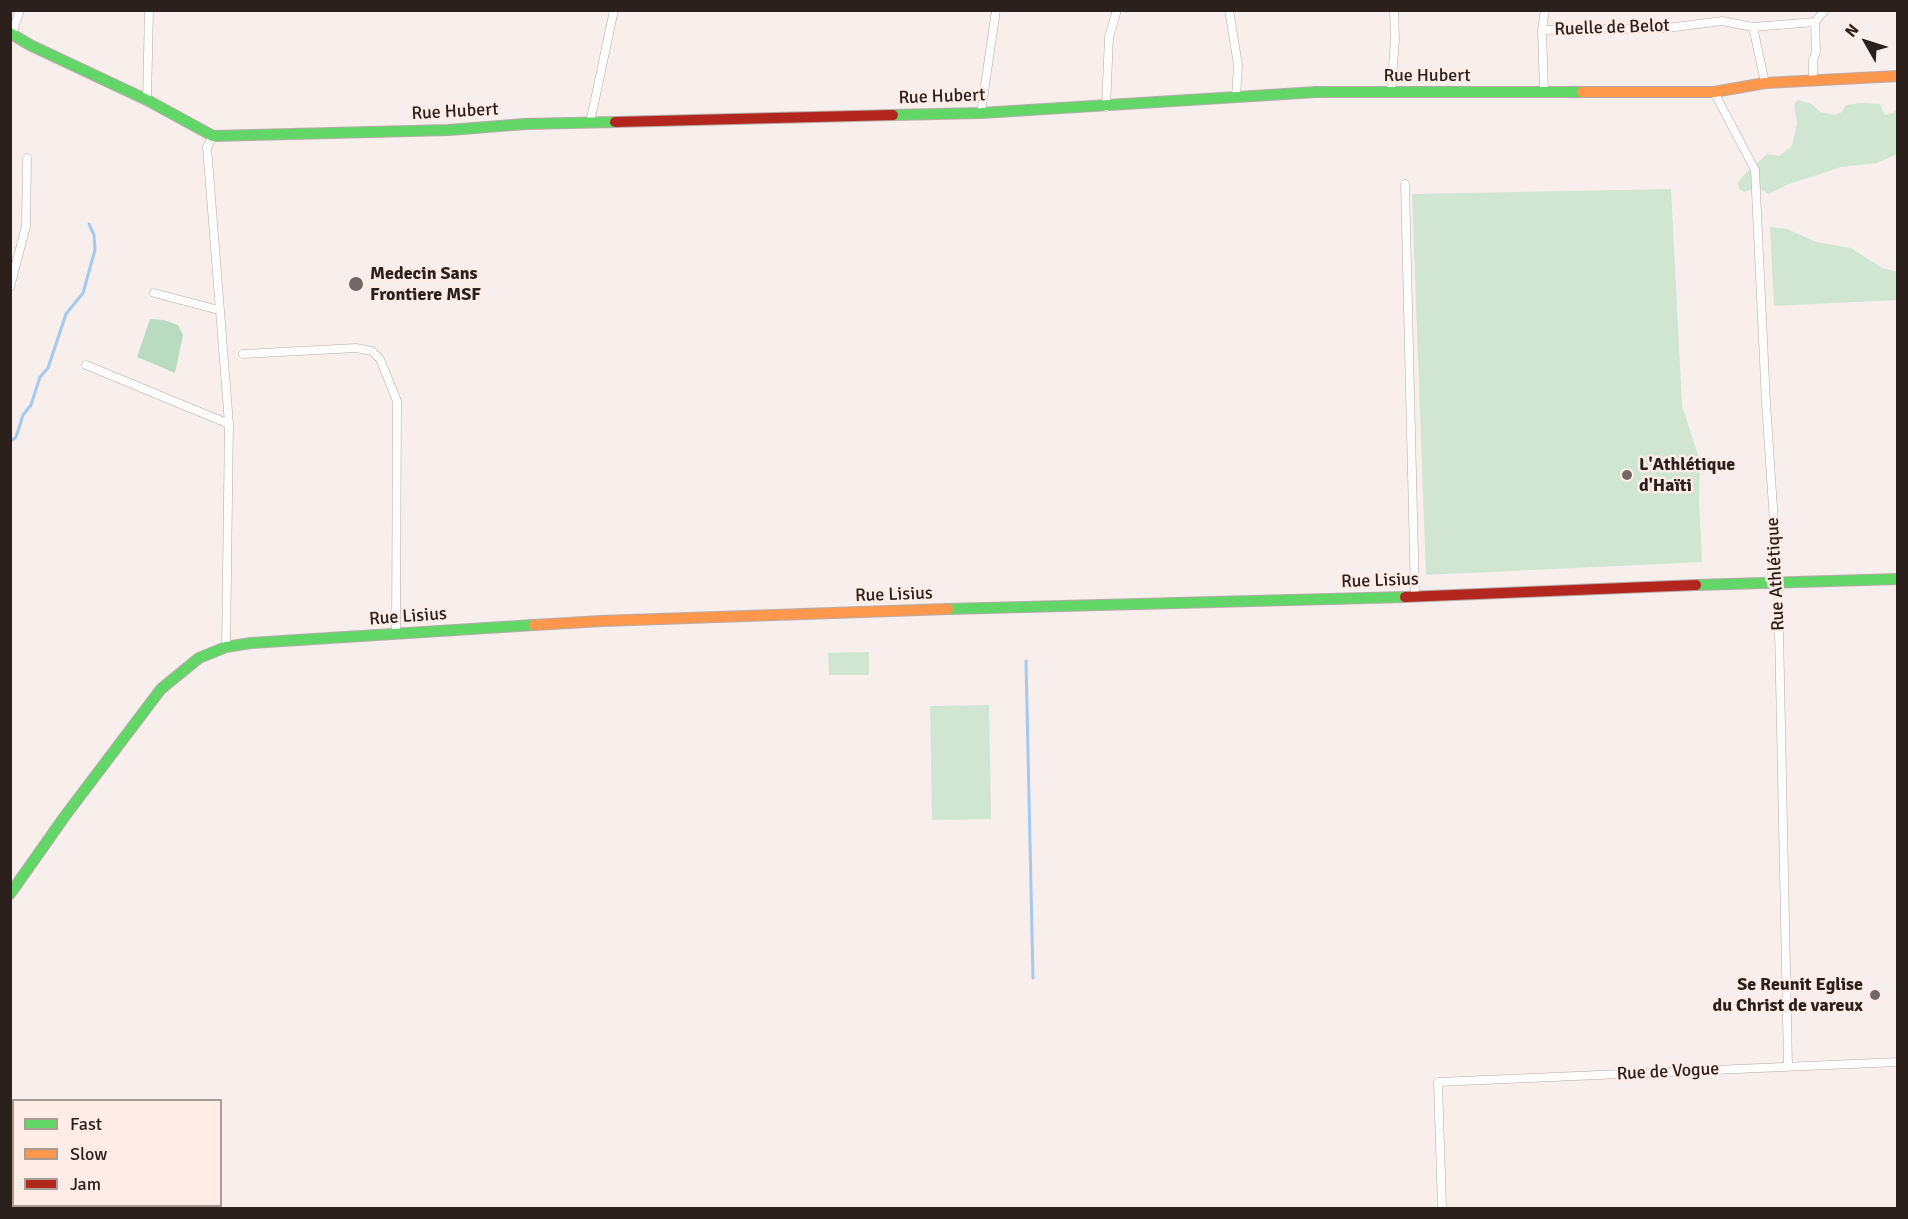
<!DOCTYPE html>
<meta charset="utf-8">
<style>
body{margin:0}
#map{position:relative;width:1908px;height:1219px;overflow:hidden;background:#f8efec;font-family:Signika,sans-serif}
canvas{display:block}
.frame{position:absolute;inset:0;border:12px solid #2b201c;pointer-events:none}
.legend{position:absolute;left:12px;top:1099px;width:210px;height:108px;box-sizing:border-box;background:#feede6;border:2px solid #aa9b95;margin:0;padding:8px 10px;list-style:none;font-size:18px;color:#2b201c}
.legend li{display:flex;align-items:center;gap:12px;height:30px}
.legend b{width:30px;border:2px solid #aa9b95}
.north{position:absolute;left:1836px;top:12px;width:60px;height:60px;-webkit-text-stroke:4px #feede6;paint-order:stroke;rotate:309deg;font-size:16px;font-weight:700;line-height:24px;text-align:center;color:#2b201c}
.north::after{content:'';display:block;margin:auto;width:21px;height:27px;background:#2b201c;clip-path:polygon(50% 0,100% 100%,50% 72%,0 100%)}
</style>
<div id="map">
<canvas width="1908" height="1219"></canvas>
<div class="frame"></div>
<ul class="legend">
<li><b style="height:8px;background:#63d668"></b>Fast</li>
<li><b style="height:8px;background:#ff974d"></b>Slow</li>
<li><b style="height:8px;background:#b3261e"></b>Jam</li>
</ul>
<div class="north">N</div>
</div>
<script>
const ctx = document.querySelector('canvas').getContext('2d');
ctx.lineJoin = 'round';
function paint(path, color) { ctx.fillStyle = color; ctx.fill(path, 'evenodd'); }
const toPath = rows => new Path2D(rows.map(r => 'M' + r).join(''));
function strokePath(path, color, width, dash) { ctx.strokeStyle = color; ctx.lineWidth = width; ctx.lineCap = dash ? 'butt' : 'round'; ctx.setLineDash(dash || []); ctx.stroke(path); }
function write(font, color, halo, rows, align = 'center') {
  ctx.font = font + ' Signika,sans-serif'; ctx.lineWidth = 5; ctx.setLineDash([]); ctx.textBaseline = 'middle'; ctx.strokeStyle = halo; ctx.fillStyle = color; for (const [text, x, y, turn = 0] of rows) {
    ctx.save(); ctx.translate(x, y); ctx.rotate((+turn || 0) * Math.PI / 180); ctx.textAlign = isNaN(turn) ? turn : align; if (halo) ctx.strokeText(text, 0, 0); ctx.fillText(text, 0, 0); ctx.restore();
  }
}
paint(toPath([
 [1798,100,1812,104,1820,112,1834,115,1842,112,1846,105,1862,103,1880,104,1885,115,1893,113,1897,108,1897,154,1877,163,1841,167,1817,175,1786,185,1769,194,1757,187,1744,192,1739,189,1738,183,1743,176,1767,154,1779,156,1792,146,1797,123,1794,104],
 [1671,189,1682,406,1700,461,1699,500,1702,562,1426,575,1412,194],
 [1770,227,1787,229,1816,242,1851,248,1882,268,1897,272,1897,300,1774,306],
 [869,652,869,675,829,675,828,653],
 [989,705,991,819,932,820,930,706]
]), '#d0e5d2');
paint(toPath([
 [150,319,164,320,178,325,183,335,175,373,137,357]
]), '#b9dcc0');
strokePath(toPath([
 [10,442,16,437,23,415,31,405,40,377,48,368,66,314,83,293,95,250,94,235,89,224],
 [1026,661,1033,978]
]), '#a3c9ef', 3);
const street = toPath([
 [1229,10,1238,65,1236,98],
 [1753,27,1815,22,1825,10],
 [1542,30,1667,28,1722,21,1753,27,1765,83],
 [12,34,20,10],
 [1813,80,1813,61,1816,52,1815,22],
 [1544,91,1542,30,1545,10],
 [1714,92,1755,170,1766,403,1778,582,1788,1066],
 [1391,93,1395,39,1394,10],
 [147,100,149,10],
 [1106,107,1109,37,1117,10],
 [981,113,996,10],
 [590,123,614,10],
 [213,136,207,147,229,424,226,647],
 [1405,184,1415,597],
 [10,287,26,226,27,158],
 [154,293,219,310],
 [243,354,356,348,372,351,380,359,397,401,396,634],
 [86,365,229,424],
 [1442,1208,1438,1082,1898,1062]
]);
const fast = toPath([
 [10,33,30,45,147,100,213,136,449,130,525,124,615,122],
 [893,115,981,113,1317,92,1582,92],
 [1696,585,1898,579],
 [948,609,1405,597],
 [10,894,65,816,161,689,199,658,226,647,251,643,534,625]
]);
const slow = toPath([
 [1582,92,1714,92,1765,83,1898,76],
 [534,625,602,621,948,609]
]);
const jam = toPath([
 [615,122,893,115],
 [1405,597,1696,585]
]);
strokePath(street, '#b4aba8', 9);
strokePath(fast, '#b4aba8', 12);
strokePath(slow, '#b4aba8', 12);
strokePath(jam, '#b4aba8', 12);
strokePath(street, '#fefdfc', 8);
strokePath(fast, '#63d668', 10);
strokePath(slow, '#ff974d', 10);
strokePath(jam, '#b3261e', 10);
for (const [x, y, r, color] of [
 [356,284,8,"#736865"],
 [1627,475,6,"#736865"],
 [1875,995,6,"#736865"]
]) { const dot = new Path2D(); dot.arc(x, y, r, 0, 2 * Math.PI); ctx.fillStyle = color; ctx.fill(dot); strokePath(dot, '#feede6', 2); }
write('18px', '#2b201c', '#feede6', [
 ["Ruelle de Belot",1612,28,-2],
 ["Rue Hubert",1427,76],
 ["Rue Hubert",942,97,-2],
 ["Rue Hubert",455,112,-3],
 ["Rue Athlétique",1776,574,-93],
 ["Rue Lisius",1380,581,-2],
 ["Rue Lisius",894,595,-2],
 ["Rue Lisius",408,617,-4],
 ["Rue de Vogue",1668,1072,-3]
]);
write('bold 18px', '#2b201c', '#feede6', [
 ["Medecin Sans",370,274],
 ["Frontiere MSF",370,295],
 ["L'Athlétique",1639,465],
 ["d'Haïti",1639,486],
 ["Se Reunit Eglise",1863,985,"right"],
 ["du Christ de vareux",1863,1006,"right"]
], 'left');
</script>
